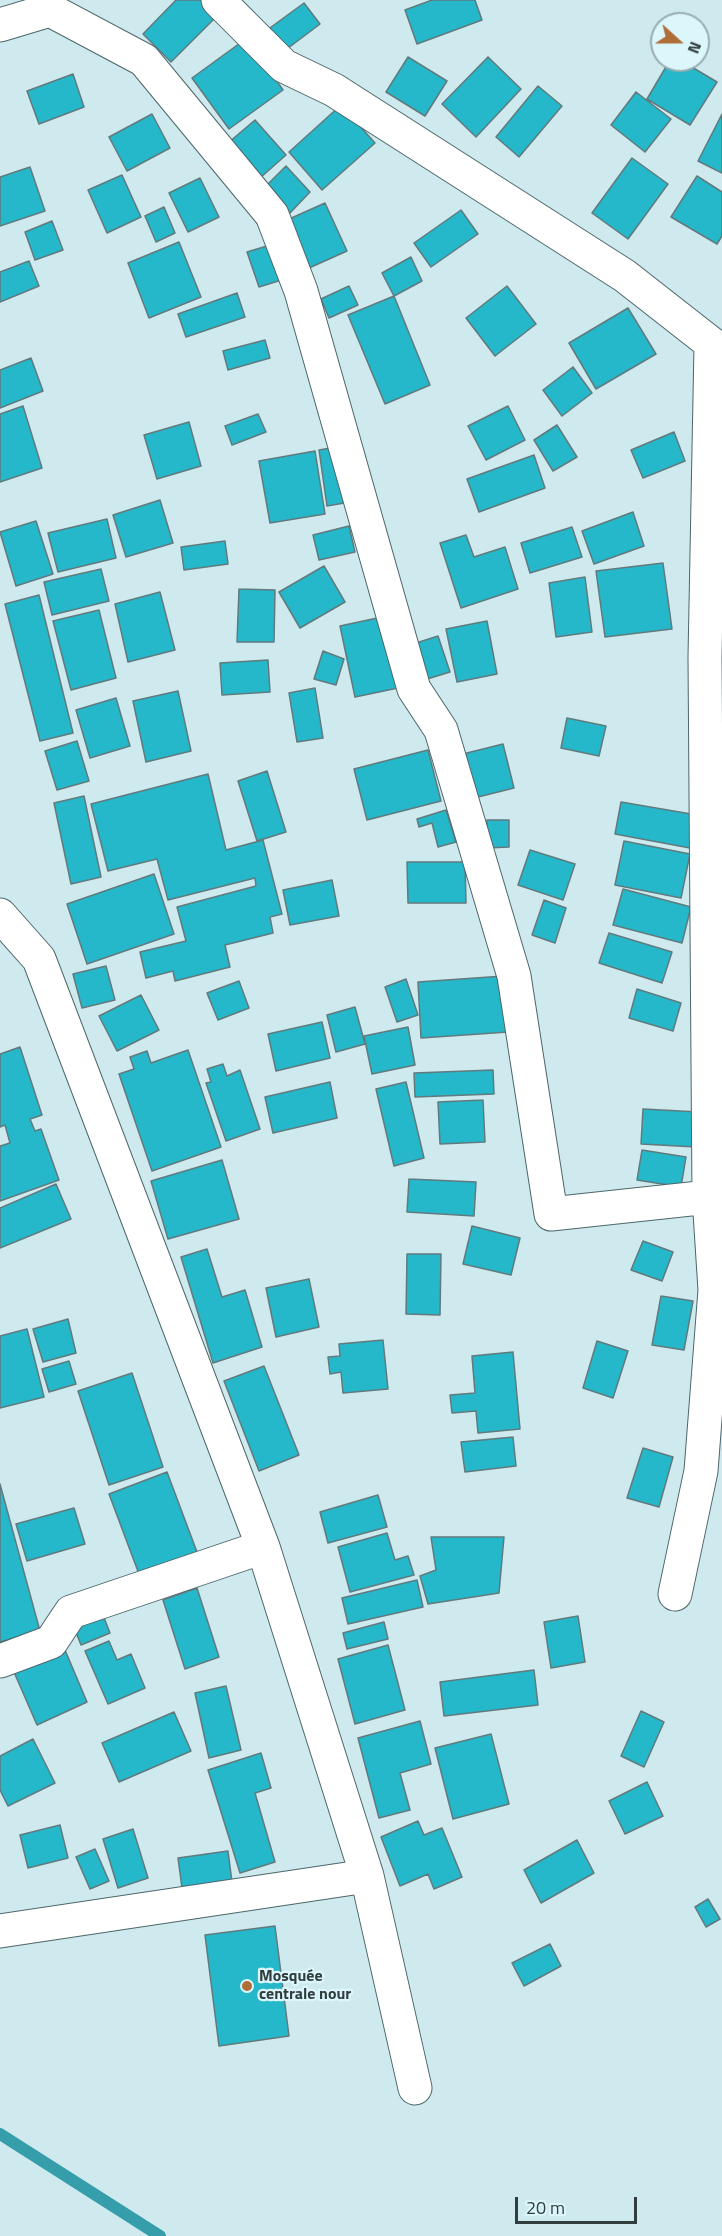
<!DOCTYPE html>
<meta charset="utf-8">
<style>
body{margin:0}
#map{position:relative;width:722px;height:2236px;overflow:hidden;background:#ceeaee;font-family:"Titillium Web",sans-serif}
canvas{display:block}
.north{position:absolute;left:650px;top:12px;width:60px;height:60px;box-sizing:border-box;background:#dcf7fc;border:2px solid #98adb0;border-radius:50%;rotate:111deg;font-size:16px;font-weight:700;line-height:24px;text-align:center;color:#323d3e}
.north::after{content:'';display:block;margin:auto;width:21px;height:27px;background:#af6d38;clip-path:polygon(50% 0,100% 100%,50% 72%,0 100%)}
.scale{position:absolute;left:515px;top:2197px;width:122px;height:27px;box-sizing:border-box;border:3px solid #323d3e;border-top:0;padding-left:8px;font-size:18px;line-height:21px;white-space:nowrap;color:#323d3e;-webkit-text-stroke:4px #dcf7fc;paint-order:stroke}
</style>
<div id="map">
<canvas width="722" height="2236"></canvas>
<div class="north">N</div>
<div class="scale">20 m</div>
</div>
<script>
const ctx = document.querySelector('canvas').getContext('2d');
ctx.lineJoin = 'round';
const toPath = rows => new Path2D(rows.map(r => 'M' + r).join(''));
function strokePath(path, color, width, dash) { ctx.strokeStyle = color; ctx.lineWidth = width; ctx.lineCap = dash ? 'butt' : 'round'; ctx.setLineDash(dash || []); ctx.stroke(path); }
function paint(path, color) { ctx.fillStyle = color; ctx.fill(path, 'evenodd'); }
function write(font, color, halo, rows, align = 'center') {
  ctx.font = font + ' "Titillium Web",sans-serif'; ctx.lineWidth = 4.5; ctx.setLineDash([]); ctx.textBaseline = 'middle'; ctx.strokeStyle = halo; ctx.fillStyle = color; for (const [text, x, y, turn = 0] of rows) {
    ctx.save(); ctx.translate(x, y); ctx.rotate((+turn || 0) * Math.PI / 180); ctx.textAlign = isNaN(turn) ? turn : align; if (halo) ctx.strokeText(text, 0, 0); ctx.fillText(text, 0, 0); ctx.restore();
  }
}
strokePath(toPath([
 [0,2134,160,2236]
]), '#369dab', 12);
const building = toPath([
 [176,0,201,0,217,16,171,62,143,34,176,0],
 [432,0,475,0,482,20,417,44,405,10,432,0],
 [304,3,320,24,279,55,263,33,304,3],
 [247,38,283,90,229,129,192,78,247,38],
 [408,57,447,81,425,116,386,92,408,57],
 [488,57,521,89,476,137,442,104,488,57],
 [670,60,680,60,717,82,690,125,647,99,670,60],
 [73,74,84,107,39,124,27,91,73,74],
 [538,86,562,106,519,157,496,137,538,86],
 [636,92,671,119,645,152,611,125,636,92],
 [341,105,375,143,322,190,289,152,341,105],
 [152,114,170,148,127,171,109,137,152,114],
 [722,114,722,173,698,161,722,114],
 [255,120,286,155,260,178,228,143,255,120],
 [632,158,668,184,628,239,592,213,632,158],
 [286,166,310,192,289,214,263,189,286,166],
 [30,167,45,211,0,226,0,177,30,167],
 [122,175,141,217,107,233,88,190,122,175],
 [697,176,722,192,722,236,717,244,671,217,697,176],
 [200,178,219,217,188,232,169,193,200,178],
 [325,203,347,251,309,268,287,220,325,203],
 [164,207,175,233,156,242,145,216,164,207],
 [461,210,478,234,431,267,414,243,461,210],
 [52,221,63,250,35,260,25,232,52,221],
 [179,242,201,297,149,318,128,263,179,242],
 [277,243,288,278,259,287,247,252,277,243],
 [411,257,422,281,394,296,382,273,411,257],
 [29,261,39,286,0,302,0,272,29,261],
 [349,286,358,305,329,318,321,299,349,286],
 [507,286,536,324,495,356,466,318,507,286],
 [237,293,245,317,186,337,178,314,237,293],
 [394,296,430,385,385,404,348,315,394,296],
 [628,308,656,354,596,389,569,343,628,308],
 [265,340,270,358,228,370,223,351,265,340],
 [31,358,43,391,0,408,0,370,31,358],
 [573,367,592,393,562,416,543,390,573,367],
 [23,406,42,468,0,482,0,414,23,406],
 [508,406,525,440,486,460,468,426,508,406],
 [258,414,266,432,232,445,225,426,258,414],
 [189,422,201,466,157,479,144,435,189,422],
 [557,425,577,457,553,471,534,440,557,425],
 [674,432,685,461,643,478,631,450,674,432],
 [342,446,350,502,327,506,319,450,342,446],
 [315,451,325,514,270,523,259,461,315,451],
 [534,455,545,488,479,512,467,479,534,455],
 [160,500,173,543,126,557,113,515,160,500],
 [633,512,644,546,594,564,582,531,633,512],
 [107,519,116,558,58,572,48,533,107,519],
 [36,521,53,574,16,586,0,532,36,521],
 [349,526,355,552,319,560,313,535,349,526],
 [572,527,582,557,530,573,521,543,572,527],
 [466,535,474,557,505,547,518,589,461,608,440,543,466,535],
 [225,541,228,564,184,570,181,547,225,541],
 [663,563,672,629,605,637,596,571,663,563],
 [324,566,345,602,300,628,279,592,324,566],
 [101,569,109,601,52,615,44,582,101,569],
 [585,577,592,632,556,637,549,583,585,577],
 [239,589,275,590,274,642,237,642,239,589],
 [160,592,175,650,128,662,115,604,160,592],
 [39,595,73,733,40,741,5,604,39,595],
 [99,610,116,678,71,690,53,621,99,610],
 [382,617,398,688,355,697,340,626,382,617],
 [487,621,497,674,457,682,446,629,487,621],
 [438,636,450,672,424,680,413,644,438,636],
 [323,651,344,659,336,685,314,679,323,651],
 [268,660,270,692,222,695,220,663,268,660],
 [315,688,323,738,297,742,289,693,315,688],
 [178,691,191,751,146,762,133,701,178,691],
 [116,698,130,746,90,758,76,710,116,698],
 [567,718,606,726,599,756,561,748,567,718],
 [77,741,89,781,57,790,45,751,77,741],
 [503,744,514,788,466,800,455,756,503,744],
 [428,750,441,801,367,820,354,769,428,750],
 [267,771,286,832,257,841,238,781,267,771],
 [208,774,226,850,263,840,282,914,270,917,273,933,225,945,230,967,175,981,173,971,146,978,140,952,186,941,177,907,256,886,255,878,168,900,157,859,108,871,91,804,208,774],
 [84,796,101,877,71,884,54,803,84,796],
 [621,802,697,815,690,848,615,834,621,802],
 [446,810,456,842,438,847,432,823,419,827,417,819,446,810],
 [487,820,509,820,509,847,487,848,487,820],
 [624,841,690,854,681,898,615,885,624,841],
 [530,850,575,864,563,900,518,885,530,850],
 [407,862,465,862,466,903,408,903,407,862],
 [154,874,174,934,87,964,67,904,154,874],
 [332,880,339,916,290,925,283,890,332,880],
 [623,889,691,907,682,943,613,925,623,889],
 [544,900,566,908,555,943,532,935,544,900],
 [609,933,672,952,662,983,599,963,609,933],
 [106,966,115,1000,82,1008,73,974,106,966],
 [504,976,508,1032,421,1038,418,982,504,976],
 [406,979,418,1015,397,1022,385,987,406,979],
 [239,981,249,1008,218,1020,207,993,239,981],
 [637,989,681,1003,673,1031,629,1018,637,989],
 [141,995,159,1030,117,1051,99,1016,141,995],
 [355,1007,365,1044,336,1052,327,1015,355,1007],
 [322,1022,330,1058,276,1071,268,1034,322,1022],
 [408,1027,415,1065,372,1074,364,1036,408,1027],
 [20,1047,42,1115,30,1119,35,1131,41,1129,59,1180,0,1201,0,1146,10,1143,5,1125,0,1127,0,1054,20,1047],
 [188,1050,221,1147,152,1171,119,1074,134,1069,130,1057,147,1051,151,1063,188,1050],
 [223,1064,227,1076,240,1070,260,1129,226,1141,206,1083,211,1082,207,1069,223,1064],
 [493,1070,494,1094,415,1097,414,1073,493,1070],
 [330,1082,337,1118,273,1133,265,1097,330,1082],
 [406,1082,424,1158,394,1166,376,1089,406,1082],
 [483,1100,485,1142,440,1144,438,1102,483,1100],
 [643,1109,699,1112,696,1147,641,1144,643,1109],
 [642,1150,686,1157,681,1187,637,1180,642,1150],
 [222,1160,239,1219,168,1239,151,1181,222,1160],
 [409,1179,476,1182,474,1216,407,1212,409,1179],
 [56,1184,71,1219,0,1248,0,1208,56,1184],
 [472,1226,520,1238,511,1275,463,1264,472,1226],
 [643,1241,673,1252,662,1281,631,1270,643,1241],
 [207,1249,222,1297,245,1290,262,1347,213,1363,181,1257,207,1249],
 [407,1254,441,1254,440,1315,406,1314,407,1254],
 [309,1279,319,1327,276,1337,266,1288,309,1279],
 [661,1296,693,1301,684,1350,652,1345,661,1296],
 [68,1319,76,1353,43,1362,33,1329,68,1319],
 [27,1329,44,1397,0,1408,0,1336,27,1329],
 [383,1340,388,1389,343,1393,341,1372,330,1374,328,1357,340,1356,339,1344,383,1340],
 [597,1341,628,1351,613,1398,583,1388,597,1341],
 [513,1352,520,1429,478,1433,476,1411,452,1413,450,1395,475,1393,472,1356,513,1352],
 [69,1361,76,1384,49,1392,42,1369,69,1361],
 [264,1366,299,1455,259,1471,224,1381,264,1366],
 [132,1373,163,1467,109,1485,78,1391,132,1373],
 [513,1437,516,1466,465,1472,461,1442,513,1437],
 [643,1448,673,1457,659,1507,627,1498,643,1448],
 [167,1472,197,1552,139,1574,109,1494,167,1472],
 [0,1484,40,1631,0,1642,0,1484],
 [378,1495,387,1527,328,1543,320,1512,378,1495],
 [74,1508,85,1544,27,1561,16,1524,74,1508],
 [387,1533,395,1560,408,1556,414,1575,350,1592,338,1547,387,1533],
 [431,1537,504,1537,499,1593,428,1604,420,1576,436,1570,431,1537],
 [417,1580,423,1607,348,1624,342,1598,417,1580],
 [197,1588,219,1657,185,1669,163,1600,197,1588],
 [103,1615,110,1633,81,1645,74,1627,103,1615],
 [578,1616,585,1662,551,1668,544,1622,578,1616],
 [384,1622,388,1639,347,1649,343,1633,384,1622],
 [109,1641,117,1660,131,1654,145,1688,108,1704,85,1651,109,1641],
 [388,1645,405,1710,355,1724,338,1659,388,1645],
 [65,1650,87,1702,37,1725,14,1672,65,1650],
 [534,1670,538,1705,444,1716,440,1682,534,1670],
 [226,1686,241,1750,209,1758,195,1693,226,1686],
 [641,1711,664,1722,644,1767,621,1756,641,1711],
 [174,1712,191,1751,119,1782,102,1743,174,1712],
 [420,1721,431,1764,400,1773,410,1810,379,1818,358,1738,420,1721],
 [491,1734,509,1804,453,1819,435,1748,491,1734],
 [33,1739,55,1783,8,1806,0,1790,0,1756,33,1739],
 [261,1753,271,1788,255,1793,275,1862,240,1873,208,1770,261,1753],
 [647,1782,663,1816,625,1834,609,1801,647,1782],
 [418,1821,424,1835,442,1828,462,1877,434,1889,428,1874,400,1886,381,1837,418,1821],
 [60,1825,68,1858,28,1868,20,1835,60,1825],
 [133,1829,148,1878,118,1888,103,1839,133,1829],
 [577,1840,594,1873,541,1903,524,1870,577,1840],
 [95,1849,109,1881,90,1889,76,1857,95,1849],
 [228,1851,232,1882,182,1888,178,1858,228,1851],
 [708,1899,720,1919,706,1927,695,1907,708,1899],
 [275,1926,289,2036,219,2046,205,1935,275,1926],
 [550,1944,561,1966,524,1986,512,1963,550,1944]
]);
paint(building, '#24b8ca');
strokePath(building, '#617a7d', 1.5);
const minor = toPath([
 [218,0,284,66,334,90,625,276,722,352],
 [0,25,50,10,144,60,272,215,301,291,414,689,441,730,514,976,551,1214,709,1197],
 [0,915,39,959,263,1547,367,1876,415,2088],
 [675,1594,701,1471,715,1290,709,1197,705,657,711,345],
 [0,1661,51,1642,71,1612,263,1547],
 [0,1931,367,1876]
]);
strokePath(minor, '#4d6669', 35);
strokePath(minor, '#fff', 33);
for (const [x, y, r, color] of [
 [247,1986,6,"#af6d38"]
]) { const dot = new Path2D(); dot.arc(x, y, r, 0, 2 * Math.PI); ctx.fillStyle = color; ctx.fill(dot); strokePath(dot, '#dcf7fc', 2); }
write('bold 16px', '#323d3e', '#dcf7fc', [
 ["Mosquée",259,1977],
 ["centrale nour",259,1995]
], 'left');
</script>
